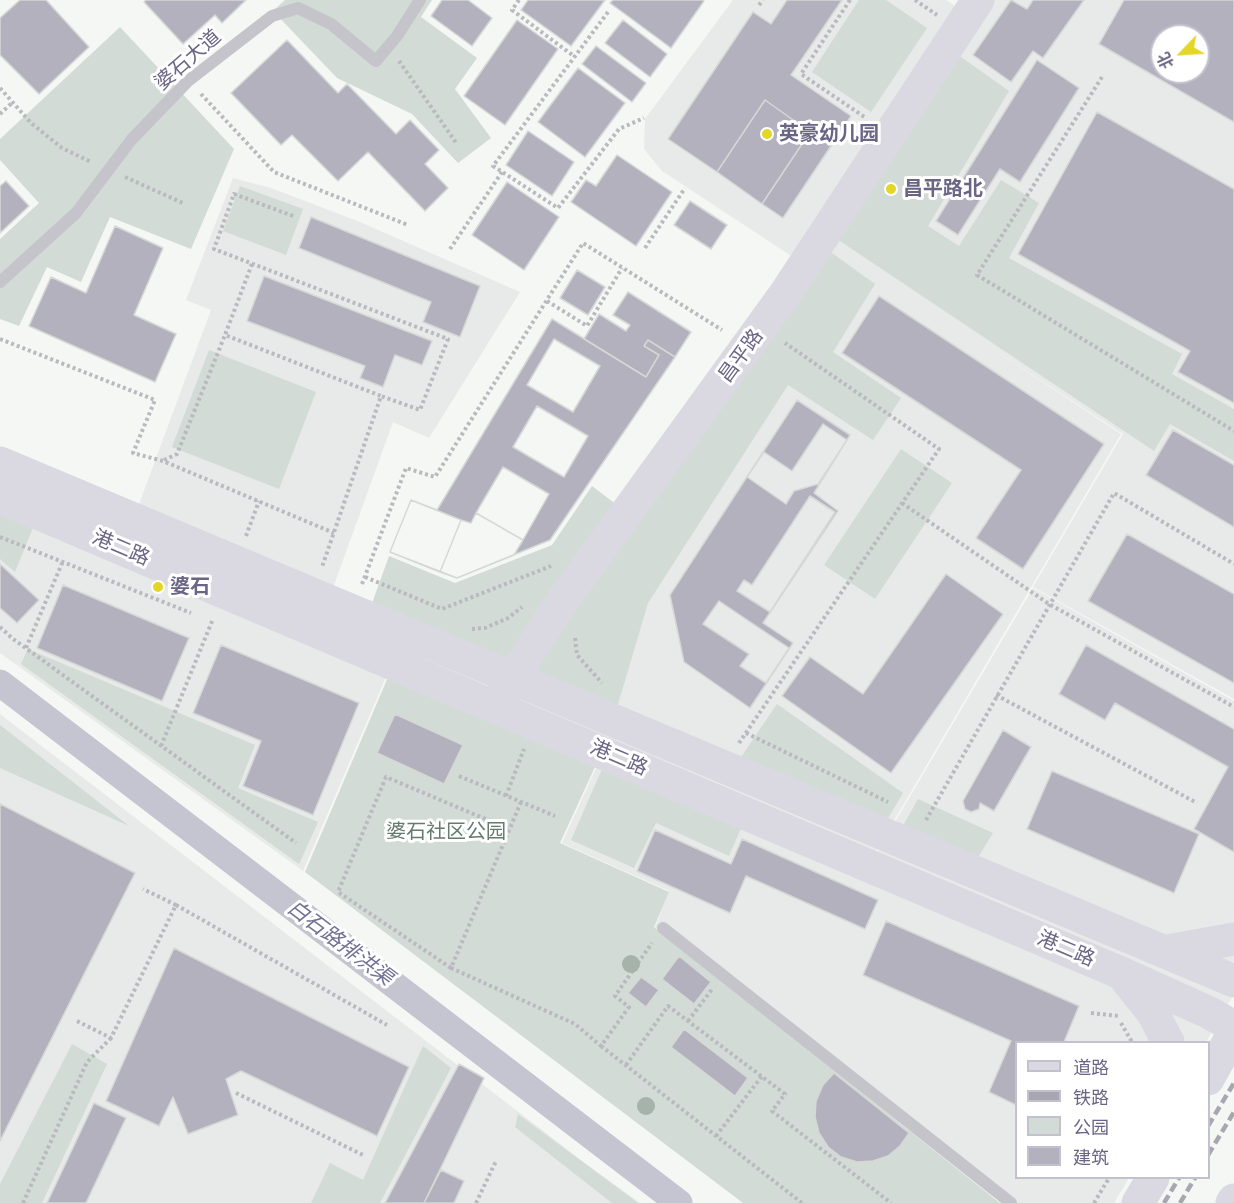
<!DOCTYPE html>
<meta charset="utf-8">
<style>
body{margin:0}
#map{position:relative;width:1234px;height:1203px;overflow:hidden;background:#f4f7f3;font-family:Inter,"Noto Sans SC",sans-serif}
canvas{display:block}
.legend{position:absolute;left:1015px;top:1041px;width:195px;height:138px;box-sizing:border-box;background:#fff;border:2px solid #c3c1ce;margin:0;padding:8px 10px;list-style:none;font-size:18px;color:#6a6584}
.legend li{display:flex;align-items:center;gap:12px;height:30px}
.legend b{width:30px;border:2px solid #c3c1ce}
.north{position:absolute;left:1150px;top:24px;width:60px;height:60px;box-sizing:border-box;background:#fff;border:2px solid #c3c1ce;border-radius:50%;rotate:245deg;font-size:16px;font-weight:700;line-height:24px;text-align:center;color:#6a6584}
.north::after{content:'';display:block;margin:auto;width:21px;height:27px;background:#e3d627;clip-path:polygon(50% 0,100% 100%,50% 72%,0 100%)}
</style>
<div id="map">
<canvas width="1234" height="1203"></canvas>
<ul class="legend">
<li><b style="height:8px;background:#dad9e1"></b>道路</li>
<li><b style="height:8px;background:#a8a6b1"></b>铁路</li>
<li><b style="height:16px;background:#d2dbd6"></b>公园</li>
<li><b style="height:16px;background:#b2b1bd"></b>建筑</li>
</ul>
<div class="north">北</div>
</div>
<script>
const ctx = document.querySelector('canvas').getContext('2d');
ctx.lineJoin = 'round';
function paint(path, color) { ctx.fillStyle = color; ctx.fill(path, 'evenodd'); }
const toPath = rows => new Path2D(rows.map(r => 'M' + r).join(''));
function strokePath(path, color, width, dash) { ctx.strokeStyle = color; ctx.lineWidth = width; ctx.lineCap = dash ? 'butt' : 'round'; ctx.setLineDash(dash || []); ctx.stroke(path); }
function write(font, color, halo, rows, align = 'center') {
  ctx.font = font + ' Inter,"Noto Sans SC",sans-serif'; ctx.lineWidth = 6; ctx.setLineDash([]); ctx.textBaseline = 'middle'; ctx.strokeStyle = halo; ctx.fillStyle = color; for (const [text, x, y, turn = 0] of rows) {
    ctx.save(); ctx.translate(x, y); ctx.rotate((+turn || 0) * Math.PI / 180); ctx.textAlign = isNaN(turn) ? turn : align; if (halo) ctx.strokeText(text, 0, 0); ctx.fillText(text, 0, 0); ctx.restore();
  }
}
paint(toPath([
 [733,0,946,0,968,14,802,263,662,171,644,149,645,119],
 [980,0,1234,0,1234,699,1033,587,1123,434,982,342,1121,434,875,853,498,693],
 [1162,36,1198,36,1198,72,1162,72],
 [233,178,271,188,360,222,520,292,429,438,393,422,321,621,125,542,211,310,186,300],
 [0,497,395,656,303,871,0,653],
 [1033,588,1234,701,1234,994,1228,1004,876,854],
 [0,714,585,1163,640,1203,0,1203],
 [607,744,1226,1007,1206,1042,1016,1042,1016,1178,1129,1178,1114,1203,1002,1203,655,927,669,891,562,843]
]), '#e8e9e9');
paint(toPath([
 [285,0,432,0,421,17,477,58,455,89,491,138,458,163,412,114,337,78,273,11],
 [859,0,886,0,927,28,871,112,812,72],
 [120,27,234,149,191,249,110,217,81,282,47,267,19,326,0,319,0,239,39,203,0,160,0,139],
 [954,52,1009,91,928,226,959,246,1001,180,1039,203,1009,258,1182,354,1172,374,1234,409,1234,461,1170,424,1154,451,831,235],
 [240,186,303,209,286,255,223,231],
 [825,248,875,284,833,352,901,398,873,440,788,385,648,603,610,731,507,689],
 [209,350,316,392,279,489,172,447],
 [901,449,952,483,875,599,824,565],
 [592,486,621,508,492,685,361,634,389,556,455,583,552,545],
 [0,503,37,518,15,572,0,559],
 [28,649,255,745,238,788,318,822,299,864,21,664],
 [397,656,606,743,560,843,669,892,654,927,1000,1203,743,1203,305,872],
 [777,704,903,793,872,845,725,781],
 [0,725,129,826,0,768],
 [610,751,749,810,729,856,656,823,634,868,571,840],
 [918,799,993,833,963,882,890,849],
 [72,1044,107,1064,42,1203,0,1203,0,1184],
 [423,1046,451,1068,380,1203,311,1203,330,1163,363,1180],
 [518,1114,638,1203,612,1203,515,1127]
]), '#d2dbd6');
strokePath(toPath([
 [0,683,679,1203]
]), '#c4c5d1', 27);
const building = toPath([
 [20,0,46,0,89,47,39,94,0,55,0,18,20,0],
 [146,0,246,0,222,23,215,15,183,44,144,2,146,0],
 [442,0,468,0,492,18,472,46,431,16,442,0],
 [528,0,605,0,571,46,521,10,528,0],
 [613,0,703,0,704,1,671,48,610,3,613,0],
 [787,0,842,0,791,75,851,116,783,218,762,204,810,132,765,100,717,172,668,139,753,12,771,24,787,0],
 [1011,0,1027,9,1033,0,1084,0,1043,58,1033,51,1011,82,973,55,1011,0],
 [1124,0,1234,0,1234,122,1099,44,1124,0],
 [1162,36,1198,36,1198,72,1162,72,1162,36],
 [517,20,558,49,505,125,464,96,517,20],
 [623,20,667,54,650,77,605,43,623,20],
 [287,40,338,93,347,84,396,134,410,120,439,150,425,164,448,188,425,211,368,152,338,181,292,135,281,145,231,93,287,40],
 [596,46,646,83,632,102,582,64,596,46],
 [1037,60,1079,88,1020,182,1000,169,958,235,936,221,1037,60],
 [578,68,625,103,585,157,538,122,578,68],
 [765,100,810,132,762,204,717,172,765,100],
 [1097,112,1234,189,1234,403,1178,372,1190,351,1018,254,1097,112],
 [528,131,574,162,552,196,506,165,528,131],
 [617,155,672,192,636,246,571,202,586,180,596,186,617,155],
 [6,181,29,206,0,233,0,186,6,181],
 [507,182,559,217,524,270,472,235,507,182],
 [690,201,727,225,711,249,674,225,690,201],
 [311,217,480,286,460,337,423,322,431,302,299,248,311,217],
 [115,226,163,248,134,315,176,334,155,382,29,326,51,277,86,293,115,226],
 [577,270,605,287,588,315,560,298,577,270],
 [264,276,432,341,422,365,395,355,383,387,360,378,365,366,247,321,264,276],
 [628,292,691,332,675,357,648,340,644,346,659,355,646,377,584,339,599,314,626,331,630,325,613,315,628,292],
 [879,296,1104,444,1023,569,976,538,1021,470,842,353,879,296],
 [552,319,646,377,659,355,644,346,648,340,675,357,550,540,457,578,390,552,411,500,437,510,552,319],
 [554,339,600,366,573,412,527,385,554,339],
 [797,400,850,435,814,493,838,511,763,623,793,643,750,708,684,662,670,595,797,400],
 [537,406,588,436,564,477,513,447,537,406],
 [823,424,847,440,818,484,794,491,786,504,747,477,764,452,792,471,823,424],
 [1173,430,1234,465,1234,527,1146,475,1173,430],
 [503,467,549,494,523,540,476,513,503,467],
 [810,496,835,512,770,612,737,591,744,580,752,585,810,496],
 [411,500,461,520,440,572,390,552,411,500],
 [476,513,523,540,514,555,457,578,440,572,461,520,471,523,476,513],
 [1127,534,1234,594,1234,683,1088,601,1127,534],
 [0,564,39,600,17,623,0,608,0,564],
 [946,574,1003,614,891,773,782,696,810,657,863,694,946,574],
 [63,585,189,638,162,701,37,648,63,585],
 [719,601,789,648,766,683,740,666,749,654,703,624,719,601],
 [221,645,359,703,313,815,243,786,261,741,193,713,221,645],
 [1086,645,1234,729,1234,852,1194,829,1228,767,1115,703,1105,720,1059,694,1086,645],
 [395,714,463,745,444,784,377,753,395,714],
 [1003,730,1031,747,994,811,980,803,979,809,971,812,965,809,963,801,1003,730],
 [1052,771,1199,834,1174,893,1027,829,1052,771],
 [0,804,135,873,0,1141,0,804],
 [655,830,731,864,742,839,878,900,865,929,746,876,730,913,637,871,655,830],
 [886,921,1079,1006,1064,1042,1016,1042,1016,1105,989,1092,1011,1041,863,975,886,921],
 [174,948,409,1067,377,1136,241,1071,226,1079,238,1115,188,1134,173,1097,159,1126,106,1101,174,948],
 [679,956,711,982,694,1004,662,979,679,956],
 [641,977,659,990,646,1007,628,993,641,977],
 [684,1029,748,1078,735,1096,671,1047,684,1029],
 [459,1064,484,1078,424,1203,385,1203,459,1064],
 [834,1073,909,1133,900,1146,888,1156,873,1161,857,1162,841,1157,828,1147,819,1133,815,1117,816,1101,823,1085,834,1073],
 [94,1103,126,1118,86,1203,47,1203,94,1103],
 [441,1170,464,1181,454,1203,424,1203,441,1170]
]);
paint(building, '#b2b1bd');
strokePath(building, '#d6d8d6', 1.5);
strokePath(toPath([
 [519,0,512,10,575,57],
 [850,0,801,74,866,118],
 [915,0,937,15],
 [759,5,763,0],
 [608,12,493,166,558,208,619,129,644,118],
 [399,61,457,144],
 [1102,77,977,275,1234,431],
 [0,88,31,123,62,148,91,162],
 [201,94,274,172,408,225],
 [0,114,13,102],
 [125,177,185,204],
 [293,216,234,194,214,249,448,339,420,410,381,396],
 [645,248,685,188],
 [450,249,502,172],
 [252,264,225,335,381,396,322,567],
 [547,301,587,326,622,268],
 [0,339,155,400,133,453,163,461,334,533],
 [164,460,177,454,225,335],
 [902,503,1049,604,1234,707],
 [246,536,259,501],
 [0,537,191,613],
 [365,577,442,609,551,566],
 [362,584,406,468,435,477,583,243,722,330],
 [0,627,13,639,296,843],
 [472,629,485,628,508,618,522,607],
 [575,638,577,655,602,683],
 [26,648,63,561],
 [996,695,1197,803],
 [746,733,888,802],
 [739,743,939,449,785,343],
 [161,746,213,619],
 [459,776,555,816],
 [506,796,524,749],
 [521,802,451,968,575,1024,601,1046,629,1007,615,996,652,943],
 [926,820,1114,493,1234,564],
 [176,905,387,1025],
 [451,968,338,892,386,777,509,829],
 [1091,1013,1119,1016],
 [77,1021,111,1038,176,905,143,889],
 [688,1021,713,988],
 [1121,1023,1132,1042],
 [601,1046,802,1203],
 [626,1065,668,1006,785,1094,772,1111,891,1203],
 [236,1093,365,1156],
 [716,1136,762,1076],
 [23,1203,87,1062,111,1038],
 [476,1203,496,1161],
 [1094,1203,1109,1178]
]), '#bab9bf', 4, [3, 3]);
strokePath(toPath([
 [0,282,76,213,132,139,188,81,272,16,298,8,331,24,376,61,397,36,420,0],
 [663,928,1011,1203]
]), '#c5c4cb', 12);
strokePath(toPath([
 [0,463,1234,981],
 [0,497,1121,973,1210,1013,1234,1027],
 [501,696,561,603,785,294,978,0]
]), '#dad9e1', 33);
strokePath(toPath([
 [1167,951,1234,939],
 [1121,973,1153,1013,1168,1042],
 [1208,1079,1234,1032],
 [1138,1203,1153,1178],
 [1232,1203,1234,1200]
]), '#dad9e1', 33);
strokePath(toPath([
 [1208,1126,1234,1083],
 [1208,1155,1234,1112],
 [1164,1203,1179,1178],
 [1180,1203,1195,1178]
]), '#a8a6b1', 4.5, [9, 4.5]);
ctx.fillStyle = '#a5b3ab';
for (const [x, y] of [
 [631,964],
 [646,1106]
]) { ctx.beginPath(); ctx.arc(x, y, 9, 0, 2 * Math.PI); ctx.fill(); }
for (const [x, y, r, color] of [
 [767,134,6,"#e3d627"],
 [891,189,6,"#e3d627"],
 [158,587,6,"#e3d627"]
]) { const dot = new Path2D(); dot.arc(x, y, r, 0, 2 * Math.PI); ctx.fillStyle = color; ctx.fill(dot); strokePath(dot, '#fff', 2); }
write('20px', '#6a6584', '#fff', [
 ["婆石大道",188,60,-41],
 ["昌平路",741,356,-54],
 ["港二路",121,548,23],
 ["港二路",619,758,23],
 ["港二路",1066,949,23]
]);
write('bold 20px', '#6a6584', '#fff', [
 ["英豪幼儿园",779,134],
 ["昌平路北",903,189],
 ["婆石",170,587]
], 'left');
write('20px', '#647b70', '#fff', [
 ["婆石社区公园",446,832]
]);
write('italic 21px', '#707195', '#fff', [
 ["白石路排洪渠",340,943,37]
]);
</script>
